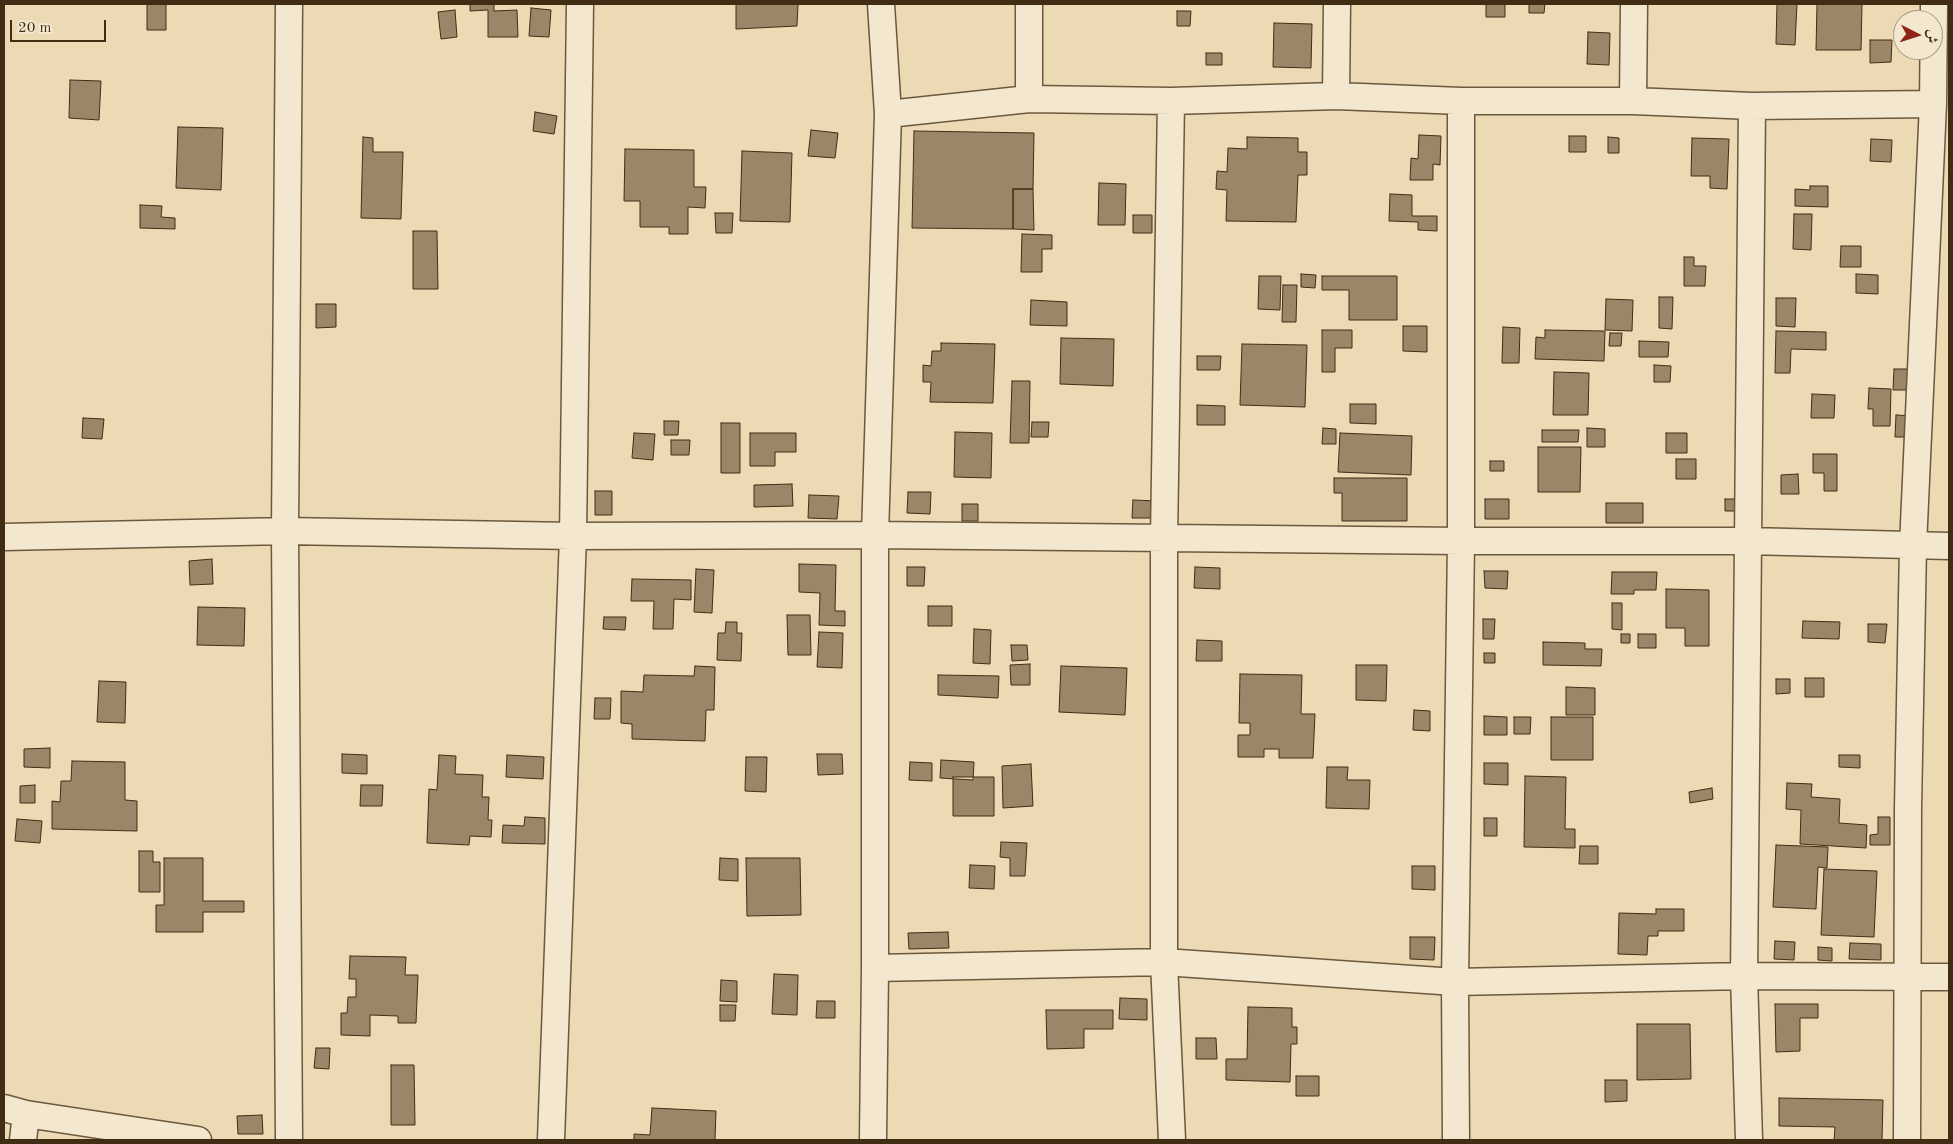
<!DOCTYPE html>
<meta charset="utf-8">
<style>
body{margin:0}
#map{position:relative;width:1953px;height:1144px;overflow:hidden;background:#ecdab5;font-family:"Old Standard TT",Amiri,serif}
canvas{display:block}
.frame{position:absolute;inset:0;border:5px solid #412d14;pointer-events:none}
.north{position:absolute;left:1893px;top:10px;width:50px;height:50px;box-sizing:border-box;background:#f3e7cf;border:1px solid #ac9d84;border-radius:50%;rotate:95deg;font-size:14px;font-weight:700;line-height:20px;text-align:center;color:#412d14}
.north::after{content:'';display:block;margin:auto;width:18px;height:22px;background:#8f2418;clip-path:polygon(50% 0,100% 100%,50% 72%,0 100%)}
.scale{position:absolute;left:10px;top:20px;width:96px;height:22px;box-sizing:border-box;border:2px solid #412d14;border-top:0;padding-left:6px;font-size:15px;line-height:18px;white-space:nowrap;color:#412d14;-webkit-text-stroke:4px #f3e7cf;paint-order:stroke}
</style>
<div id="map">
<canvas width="1953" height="1144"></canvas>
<div class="frame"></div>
<div class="north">ش</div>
<div class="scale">20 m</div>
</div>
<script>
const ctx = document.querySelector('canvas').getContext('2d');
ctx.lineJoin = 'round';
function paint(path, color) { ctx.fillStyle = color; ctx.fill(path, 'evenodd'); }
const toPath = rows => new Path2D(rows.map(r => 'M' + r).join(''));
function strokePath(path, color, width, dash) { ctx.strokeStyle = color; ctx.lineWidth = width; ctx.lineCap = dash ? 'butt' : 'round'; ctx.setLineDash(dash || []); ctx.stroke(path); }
const building = toPath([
 [147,4,166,4,166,30,147,30,147,4],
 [470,4,494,4,494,11,517,10,518,37,488,37,488,10,470,11,470,4],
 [736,4,798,4,797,26,736,29,736,4],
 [1486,4,1505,4,1505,17,1486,17,1486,4],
 [1529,4,1545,4,1544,13,1529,13,1529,4],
 [1777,4,1797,4,1795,45,1776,44,1777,4],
 [1817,4,1862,4,1861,50,1816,50,1817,4],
 [531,8,551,10,549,37,529,36,531,8],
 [455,10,457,37,441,39,438,12,455,10],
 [1177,11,1191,11,1190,26,1177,26,1177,11],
 [1274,23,1312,24,1311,68,1273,67,1274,23],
 [1588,32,1610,33,1609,65,1587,64,1588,32],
 [1870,40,1892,40,1891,62,1870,63,1870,40],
 [1206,53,1222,53,1222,65,1206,65,1206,53],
 [70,80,101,81,99,120,69,118,70,80],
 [535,112,557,116,554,134,533,131,535,112],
 [178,127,223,128,221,190,176,188,178,127],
 [811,130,838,133,835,158,808,156,811,130],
 [914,131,1034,133,1033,189,1013,189,1013,229,912,228,914,131],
 [1419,135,1441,136,1440,165,1433,164,1433,180,1410,180,1411,158,1418,159,1419,135],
 [1569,136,1586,136,1586,152,1569,152,1569,136],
 [363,137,373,138,373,152,403,152,401,219,361,218,363,137],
 [1247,137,1298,138,1298,152,1307,152,1307,175,1298,175,1296,222,1226,221,1227,190,1216,189,1217,171,1227,172,1228,148,1247,149,1247,137],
 [1608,137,1619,138,1619,153,1608,153,1608,137],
 [1692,138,1729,139,1727,189,1710,188,1710,176,1691,176,1692,138],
 [1871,139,1892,140,1891,162,1870,161,1871,139],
 [625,149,694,150,694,187,706,187,705,208,688,207,688,234,669,234,669,227,640,227,640,201,624,201,625,149],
 [742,151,792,153,790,222,740,221,742,151],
 [1099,183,1126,184,1125,225,1098,225,1099,183],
 [1810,186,1828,186,1828,207,1795,206,1795,189,1810,190,1810,186],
 [1013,189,1033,189,1034,230,1013,229,1013,189],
 [1390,194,1412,195,1412,216,1437,216,1437,231,1418,230,1418,222,1389,221,1390,194],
 [140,205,162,206,161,217,175,218,175,229,140,228,140,205],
 [715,213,733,213,732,233,716,233,715,213],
 [1794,214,1812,214,1811,250,1793,249,1794,214],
 [1133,215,1152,215,1152,233,1133,233,1133,215],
 [413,231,437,231,438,289,413,289,413,231],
 [1022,234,1052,235,1052,249,1042,249,1042,272,1021,272,1022,234],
 [1841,246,1861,246,1861,267,1840,267,1841,246],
 [1684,257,1694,257,1694,266,1706,266,1705,286,1684,286,1684,257],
 [1301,274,1316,275,1315,288,1301,287,1301,274],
 [1856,274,1878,275,1878,294,1856,293,1856,274],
 [1259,276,1281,276,1280,310,1258,309,1259,276],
 [1322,276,1397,276,1397,320,1349,320,1349,290,1322,290,1322,276],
 [1283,285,1297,285,1296,322,1282,322,1283,285],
 [1659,297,1673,297,1672,329,1659,328,1659,297],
 [1776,298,1796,298,1795,327,1776,326,1776,298],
 [1606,299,1633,300,1632,331,1605,330,1606,299],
 [1031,300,1067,302,1067,326,1030,325,1031,300],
 [316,304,336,304,336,327,316,328,316,304],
 [1403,326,1427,326,1427,352,1403,351,1403,326],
 [1503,327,1520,328,1519,363,1502,363,1503,327],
 [1322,330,1352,330,1352,348,1335,348,1335,372,1322,372,1322,330],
 [1545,330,1605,331,1604,361,1535,359,1536,337,1545,338,1545,330],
 [1776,331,1826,332,1826,350,1791,349,1790,373,1775,373,1776,331],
 [1610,333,1622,333,1621,346,1609,346,1610,333],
 [1061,338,1114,339,1113,386,1060,384,1061,338],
 [1639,341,1669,342,1668,357,1639,357,1639,341],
 [941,343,995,344,993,403,930,402,931,382,923,382,923,365,931,366,932,351,941,351,941,343],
 [1242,344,1307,345,1305,407,1240,405,1242,344],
 [1197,356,1221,356,1220,370,1197,370,1197,356],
 [1654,365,1671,366,1670,382,1654,382,1654,365],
 [1894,369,1910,369,1910,390,1893,390,1894,369],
 [1554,372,1589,373,1588,415,1553,415,1554,372],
 [1012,381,1030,381,1029,443,1010,443,1012,381],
 [1869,388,1891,389,1890,426,1873,426,1873,409,1868,409,1869,388],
 [1812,394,1835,395,1834,418,1811,418,1812,394],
 [1350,404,1376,404,1376,424,1350,423,1350,404],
 [1197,405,1225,406,1225,425,1197,425,1197,405],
 [1896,415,1913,416,1912,437,1895,437,1896,415],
 [83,418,104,419,102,439,82,438,83,418],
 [664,421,679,421,678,435,664,435,664,421],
 [1032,422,1049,422,1048,437,1031,437,1032,422],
 [721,423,740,423,740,473,721,473,721,423],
 [1323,428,1336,429,1336,444,1322,444,1323,428],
 [1587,428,1605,429,1605,447,1587,447,1587,428],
 [1542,430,1579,430,1578,442,1542,442,1542,430],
 [955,432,992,433,991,478,954,477,955,432],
 [634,433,655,434,653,460,632,458,634,433],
 [750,433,796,433,796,452,775,452,775,466,750,466,750,433],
 [1340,433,1412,436,1411,475,1338,472,1340,433],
 [1666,433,1687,433,1687,453,1666,453,1666,433],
 [671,440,690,440,689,455,671,455,671,440],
 [1538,447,1581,447,1580,492,1538,492,1538,447],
 [1813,454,1837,454,1837,491,1824,491,1824,473,1813,473,1813,454],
 [1676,459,1696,459,1696,479,1676,479,1676,459],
 [1490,461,1504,461,1504,471,1490,471,1490,461],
 [1798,474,1799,494,1781,494,1781,475,1798,474],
 [1334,478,1407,478,1407,521,1342,521,1342,493,1334,493,1334,478],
 [792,484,793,506,754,507,754,485,792,484],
 [595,491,612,491,612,515,595,515,595,491],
 [908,492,931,492,930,514,907,513,908,492],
 [809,495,839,496,837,519,808,518,809,495],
 [1485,499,1509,499,1509,519,1485,519,1485,499],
 [1725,499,1743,499,1743,511,1725,511,1725,499],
 [1133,500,1156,501,1155,518,1132,518,1133,500],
 [1606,503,1643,503,1643,523,1606,523,1606,503],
 [962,504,978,504,978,521,962,521,962,504],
 [212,559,213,584,190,585,189,561,212,559],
 [799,564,836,565,835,611,845,611,845,626,819,625,820,593,799,592,799,564],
 [907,567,925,567,924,586,907,586,907,567],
 [1195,567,1220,568,1220,589,1194,588,1195,567],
 [696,569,714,570,712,613,694,612,696,569],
 [1484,571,1508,571,1507,589,1485,588,1484,571],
 [1612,572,1657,572,1656,590,1634,590,1634,594,1611,594,1612,572],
 [632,579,691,580,691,600,674,599,673,629,653,629,654,601,631,601,632,579],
 [1666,589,1709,590,1709,646,1685,646,1685,628,1666,628,1666,589],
 [1612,603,1622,603,1622,630,1612,629,1612,603],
 [928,606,952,606,952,626,928,626,928,606],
 [198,607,245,608,244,646,197,645,198,607],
 [787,615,810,615,811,655,788,655,787,615],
 [604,617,626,617,625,630,603,629,604,617],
 [1483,619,1495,619,1494,639,1483,639,1483,619],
 [1803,621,1840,622,1839,639,1802,638,1803,621],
 [726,622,737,622,737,633,742,633,741,661,717,660,718,633,725,633,726,622],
 [1868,624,1887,624,1885,643,1868,642,1868,624],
 [974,629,991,630,990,664,973,663,974,629],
 [819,632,843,633,842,668,817,667,819,632],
 [1621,634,1630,634,1630,643,1621,643,1621,634],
 [1638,634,1656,634,1656,648,1638,648,1638,634],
 [1197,640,1222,641,1222,661,1196,661,1197,640],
 [1543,642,1585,643,1585,649,1602,649,1601,666,1543,665,1543,642],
 [1011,645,1027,645,1028,660,1012,661,1011,645],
 [1484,653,1495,653,1495,663,1484,663,1484,653],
 [1030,664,1030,685,1011,685,1010,665,1030,664],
 [1356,665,1387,665,1386,701,1356,700,1356,665],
 [695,666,715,667,714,710,706,710,705,741,632,739,632,724,621,723,621,691,643,692,644,675,694,676,695,666],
 [1061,666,1127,668,1125,715,1059,712,1061,666],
 [1240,674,1302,675,1301,714,1315,714,1313,758,1279,758,1279,749,1264,749,1264,757,1238,757,1238,735,1250,735,1250,723,1239,723,1240,674],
 [938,675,999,676,998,698,938,695,938,675],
 [1805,678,1824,678,1824,697,1805,697,1805,678],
 [1776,679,1790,679,1790,693,1776,694,1776,679],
 [99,681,126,682,125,723,97,722,99,681],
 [1566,687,1595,688,1595,715,1566,715,1566,687],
 [595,698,611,698,610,719,594,719,595,698],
 [1414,710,1430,711,1430,731,1413,730,1414,710],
 [1484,716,1507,717,1507,735,1484,735,1484,716],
 [1514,717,1531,717,1530,734,1514,734,1514,717],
 [1551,717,1593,717,1593,760,1551,760,1551,717],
 [50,748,50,768,24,767,24,749,50,748],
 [342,754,367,755,367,774,342,773,342,754],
 [817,754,842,754,843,774,818,775,817,754],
 [439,755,456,756,455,774,483,775,482,797,489,797,488,820,492,820,491,837,470,836,469,845,427,843,429,789,437,790,439,755],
 [507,755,544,757,543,779,506,777,507,755],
 [1839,755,1860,755,1860,768,1839,767,1839,755],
 [746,757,767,757,766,792,745,791,746,757],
 [941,760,974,762,973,780,940,778,941,760],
 [72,761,125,762,125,800,137,801,137,831,52,829,52,801,60,802,61,781,71,781,72,761],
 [910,762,932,763,932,781,909,780,910,762],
 [1484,763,1508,763,1508,785,1484,784,1484,763],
 [1031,764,1033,806,1003,808,1002,766,1031,764],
 [1327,767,1348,767,1347,780,1370,780,1369,809,1326,808,1327,767],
 [1525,776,1566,777,1565,829,1575,829,1575,848,1524,847,1525,776],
 [953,777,994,777,994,816,953,816,953,777],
 [1787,783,1812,784,1811,797,1840,799,1839,823,1867,825,1866,848,1800,844,1801,810,1786,809,1787,783],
 [35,785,35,803,20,803,20,786,35,785],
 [361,785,383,785,382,806,360,806,361,785],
 [1712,788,1713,799,1690,803,1689,792,1712,788],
 [525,817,545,818,545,844,502,843,503,825,524,826,525,817],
 [1878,817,1890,817,1890,845,1870,845,1870,835,1878,834,1878,817],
 [1484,818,1497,818,1497,836,1484,836,1484,818],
 [17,819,42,821,40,843,15,841,17,819],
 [1001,842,1027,843,1025,876,1010,876,1010,858,1000,857,1001,842],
 [1776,845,1828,847,1827,868,1818,867,1816,909,1773,907,1776,845],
 [1580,846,1598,846,1598,864,1579,864,1580,846],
 [139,851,153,851,153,862,160,862,160,892,139,892,139,851],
 [164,858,203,858,203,901,244,901,244,912,203,912,203,932,156,932,156,905,164,905,164,858],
 [720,858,738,859,738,881,719,880,720,858],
 [746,858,800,858,801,915,747,916,746,858],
 [970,865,995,866,994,889,969,888,970,865],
 [1412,866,1435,866,1435,890,1412,889,1412,866],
 [1824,869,1877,871,1874,937,1821,935,1824,869],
 [1656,909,1684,909,1684,931,1658,931,1658,936,1648,936,1647,955,1618,954,1619,913,1656,914,1656,909],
 [948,932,949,948,909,949,908,933,948,932],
 [1410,937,1435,937,1434,960,1410,959,1410,937],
 [1775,941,1795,942,1794,960,1774,959,1775,941],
 [1850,943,1881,944,1881,960,1849,959,1850,943],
 [1818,947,1832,948,1832,961,1818,960,1818,947],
 [350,956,406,957,405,975,418,975,416,1023,398,1023,398,1016,370,1015,370,1036,341,1035,341,1013,347,1013,348,997,356,997,356,979,349,979,350,956],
 [774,974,798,975,797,1015,772,1014,774,974],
 [721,980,737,981,737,1002,720,1001,721,980],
 [1120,998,1147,999,1147,1020,1119,1019,1120,998],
 [817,1001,835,1001,835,1018,816,1018,817,1001],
 [1775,1004,1818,1004,1818,1018,1800,1018,1800,1051,1776,1052,1775,1004],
 [720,1005,736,1005,735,1021,720,1021,720,1005],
 [1248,1007,1292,1008,1292,1027,1297,1027,1297,1044,1291,1044,1290,1082,1226,1080,1226,1059,1247,1059,1248,1007],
 [1046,1010,1113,1010,1113,1029,1084,1029,1084,1048,1047,1049,1046,1010],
 [1637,1024,1690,1024,1691,1079,1637,1080,1637,1024],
 [1196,1038,1216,1038,1217,1059,1196,1059,1196,1038],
 [316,1048,330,1048,329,1069,314,1068,316,1048],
 [391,1065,414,1065,415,1125,391,1125,391,1065],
 [1296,1076,1319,1076,1319,1096,1296,1096,1296,1076],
 [1605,1080,1627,1080,1627,1101,1605,1102,1605,1080],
 [1779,1098,1883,1100,1882,1140,1834,1140,1835,1127,1779,1126,1779,1098],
 [652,1108,716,1111,715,1140,634,1140,634,1134,650,1135,652,1108],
 [262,1115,263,1134,238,1134,237,1116,262,1115]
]);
paint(building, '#9a8768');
strokePath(building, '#412d14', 1);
const minor = toPath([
 [1336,96,1337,4],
 [1029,99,1029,4],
 [1171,101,1164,538,1164,962,1172,1140],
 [1633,101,1634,4],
 [888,114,1029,99,1171,101,1336,96,1461,101,1633,101,1752,106,1933,104],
 [4,537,285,531,573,536,875,535,1461,541,1748,541,1949,546],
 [875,968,1164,962,1455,982,1744,976,1949,977],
 [4,1108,26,1114,198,1140],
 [23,1140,26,1114],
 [289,1140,285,531,289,4],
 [551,1140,573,536,580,4],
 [873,1140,875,968,875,535,888,114,881,4],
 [1456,1140,1455,982,1461,541,1461,101],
 [1749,1140,1744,976,1752,106],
 [1907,1140,1908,808,1913,546,1933,104,1934,4]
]);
strokePath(minor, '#6c583c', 29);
strokePath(minor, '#f3e7cf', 26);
</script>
